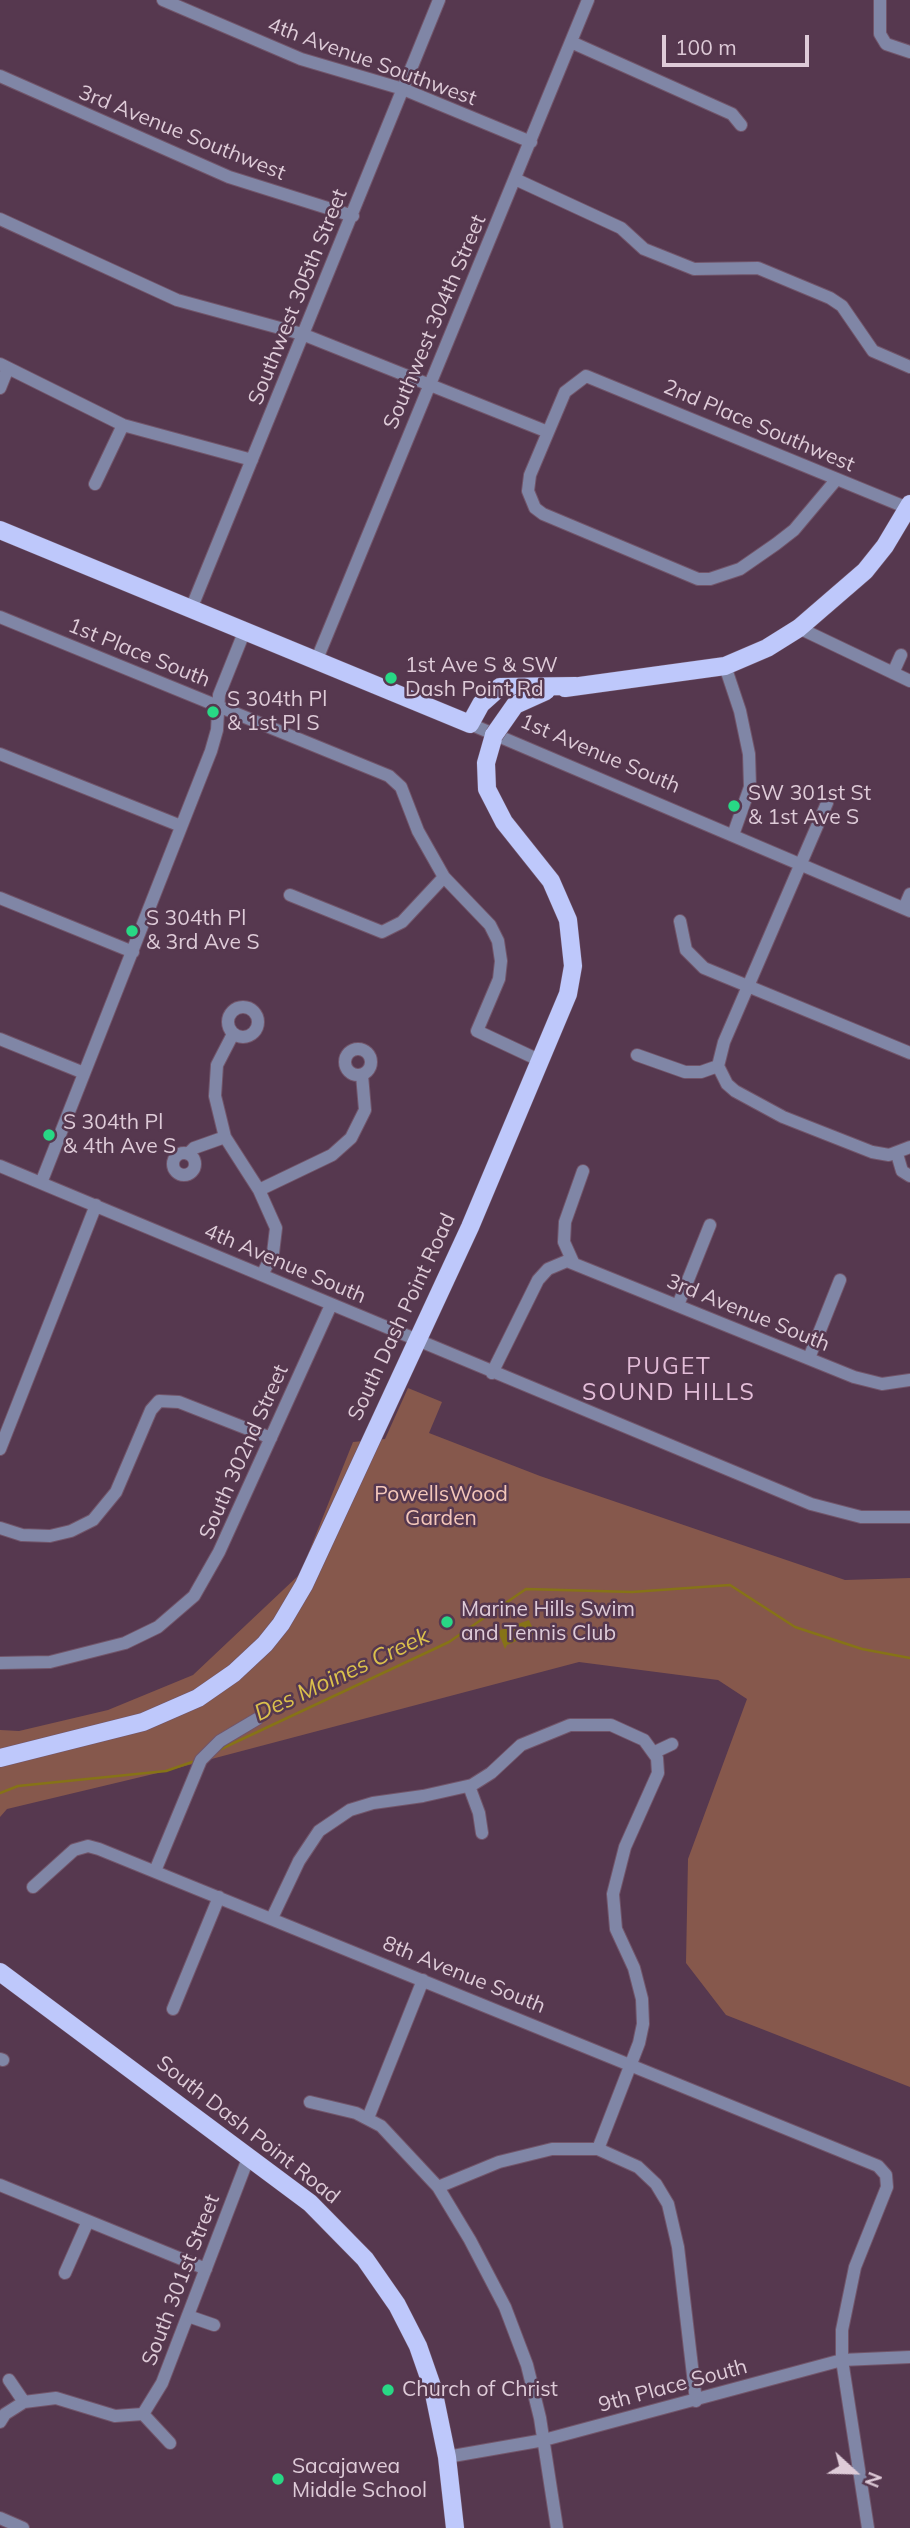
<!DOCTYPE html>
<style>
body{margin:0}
#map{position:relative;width:910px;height:2528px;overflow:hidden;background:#56384f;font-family:Mulish,sans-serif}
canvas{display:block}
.north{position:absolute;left:819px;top:2437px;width:70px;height:70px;-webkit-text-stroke:5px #56384f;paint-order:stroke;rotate:112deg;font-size:19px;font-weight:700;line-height:28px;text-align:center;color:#decbd8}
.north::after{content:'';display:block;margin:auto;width:24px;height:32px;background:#decbd8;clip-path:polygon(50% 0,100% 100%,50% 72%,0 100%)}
.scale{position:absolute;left:662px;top:35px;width:147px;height:32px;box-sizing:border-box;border:4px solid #decbd8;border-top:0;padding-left:9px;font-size:21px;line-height:24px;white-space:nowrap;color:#decbd8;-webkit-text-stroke:5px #56384f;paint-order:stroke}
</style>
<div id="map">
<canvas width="910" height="2528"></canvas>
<div class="north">N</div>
<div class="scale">100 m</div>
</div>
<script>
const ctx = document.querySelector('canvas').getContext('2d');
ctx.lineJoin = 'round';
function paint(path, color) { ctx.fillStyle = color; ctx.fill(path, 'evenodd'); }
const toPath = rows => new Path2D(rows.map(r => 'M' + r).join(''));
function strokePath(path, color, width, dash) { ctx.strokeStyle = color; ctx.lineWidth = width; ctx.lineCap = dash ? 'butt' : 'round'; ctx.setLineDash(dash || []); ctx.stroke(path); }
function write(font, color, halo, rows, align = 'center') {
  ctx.font = font + ' Mulish,sans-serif'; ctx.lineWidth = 5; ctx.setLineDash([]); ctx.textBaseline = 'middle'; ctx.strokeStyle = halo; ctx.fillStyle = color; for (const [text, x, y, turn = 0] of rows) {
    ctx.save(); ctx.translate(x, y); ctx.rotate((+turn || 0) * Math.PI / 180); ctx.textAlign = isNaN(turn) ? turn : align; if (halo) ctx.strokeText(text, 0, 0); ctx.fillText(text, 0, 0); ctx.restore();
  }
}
paint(toPath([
 [408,1388,442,1402,429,1433,540,1476,845,1580,910,1578,910,2087,726,2015,686,1963,688,1859,747,1699,718,1680,579,1662,166,1771,7,1809,0,1817,0,1730,19,1731,108,1710,193,1675,300,1574,353,1442,385,1439]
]), '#86584c');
paint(toPath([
 [529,1620,535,1633,507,1645,505,1649,498,1631]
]), '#867317');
strokePath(toPath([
 [221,1749,449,1642,526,1589,632,1592,730,1585,795,1627,862,1649,910,1658],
 [0,1793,18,1786,166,1771,192,1762]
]), '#867317', 2.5);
const minor = toPath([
 [163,0,301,59,403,89,531,142],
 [880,0,880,34,886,44,910,52],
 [571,42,732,114,741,125],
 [0,76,229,177,353,216],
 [515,179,621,228,644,249,694,269,758,268,830,298,842,306,873,351,910,367],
 [0,219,177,300,302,334,548,432],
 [0,364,123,425,252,460],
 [0,388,8,368],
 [836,480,794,530,776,544,740,569,710,579,698,579,543,514,535,508,528,491,530,475,565,392,586,376,910,509],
 [95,484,123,425],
 [191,609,439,0],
 [0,617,389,776,401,787,418,831,444,877,490,925,498,941,501,961,499,979,477,1031,541,1061],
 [799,628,910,681],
 [317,659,588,0],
 [725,666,740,711,749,754,750,787,733,835],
 [893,673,901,655],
 [470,724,910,911],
 [0,754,181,826],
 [827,803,724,1042,718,1066,727,1084,735,1091,783,1117,872,1152,889,1155,910,1147],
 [290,895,382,932,402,922,444,877],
 [0,898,133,952],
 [904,908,910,894],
 [680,921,686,950,704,968,910,1053],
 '228 1022a15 15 0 1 1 30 0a15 15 0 1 1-30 0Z',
 [233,1034,217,1065,215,1096,225,1137,259,1190,276,1228,273,1253,262,1275],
 [0,1039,84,1073],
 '345 1062a13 13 0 1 1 26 0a13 13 0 1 1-26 0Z',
 [637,1055,685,1072,701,1072,718,1066],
 '173 1164a11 11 0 1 1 22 0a11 11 0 1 1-22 0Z',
 [188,1154,194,1148,225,1137],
 [897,1154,902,1171,910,1176],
 [0,1166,811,1504,861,1517,910,1517],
 [41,1183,211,751,217,730,219,695,245,630],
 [259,1190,332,1155,351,1138,365,1110,362,1075],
 [573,1262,564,1242,565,1222,583,1171],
 [678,1305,710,1225],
 [809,1358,840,1280],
 [492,1373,538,1280,548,1269,567,1261,854,1377,882,1384,910,1380],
 [0,1449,96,1205],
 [0,1528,22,1535,50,1536,71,1531,93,1520,116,1492,151,1410,159,1401,179,1402,271,1438],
 [0,1663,50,1662,125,1643,158,1627,194,1596,219,1552,331,1305],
 [655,1752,672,1744],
 [469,1786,479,1813,482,1833],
 [155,1871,201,1760,220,1741,257,1719],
 [33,1887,74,1850,88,1846,99,1849,878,2166,886,2175,887,2187,855,2267,842,2330,842,2360,868,2528],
 [272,1918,299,1861,319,1831,350,1810,373,1803,423,1796,472,1785,491,1773,521,1745,570,1725,611,1725,644,1740,657,1758,658,1773,625,1847,613,1894,616,1929,634,1968,642,1999,643,2024,639,2043,598,2149],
 [173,2009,219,1897],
 [0,2059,3,2060],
 [310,2102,356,2113,381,2126,438,2187,470,2240,505,2307,527,2365,540,2418,557,2528],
 [368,2118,423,1980],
 [0,2185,206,2269],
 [438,2187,499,2162,552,2149,598,2149,638,2167,656,2184,668,2204,678,2247,696,2401],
 [65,2273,88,2221],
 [188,2316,214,2325],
 [9,2380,24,2402,56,2398,115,2416,143,2414],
 [143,2414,162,2383,249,2156],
 [143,2414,170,2443],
 [0,2422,5,2414,24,2402],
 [447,2457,544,2440,842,2360,910,2357],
 [0,2518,23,2528]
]);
const major = toPath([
 [0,530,470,724,481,704,500,687,576,686],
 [565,688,725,666,767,648,799,628,865,571,885,546,910,504],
 [0,1758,143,1722,198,1698,234,1673,265,1644,281,1624,304,1585,470,1227,568,994,573,966,568,920,551,881,504,822,487,789,486,763,494,735],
 [0,1972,310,2203,365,2259,397,2305,418,2346,433,2389,447,2457,455,2528]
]);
strokePath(minor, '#71556a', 14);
strokePath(major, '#71556a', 19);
strokePath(minor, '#8086a6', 12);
strokePath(major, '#bec8fb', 18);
const majorBridge = toPath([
 [494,735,515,705,546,691]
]);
strokePath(majorBridge, '#71556a', 19, []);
strokePath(majorBridge, '#bec8fb', 18);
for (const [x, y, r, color] of [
 [391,678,7,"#28d885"],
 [213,712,7,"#28d885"],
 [734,806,7,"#28d885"],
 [132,931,7,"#28d885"],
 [49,1135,7,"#28d885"],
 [447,1622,7,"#28d885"],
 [388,2390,7,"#28d885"],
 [278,2479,7,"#28d885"]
]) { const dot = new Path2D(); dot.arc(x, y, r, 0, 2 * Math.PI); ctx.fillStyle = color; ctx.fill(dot); strokePath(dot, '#56384f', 2.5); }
write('21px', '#decbd8', '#56384f', [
 ["4th Avenue Southwest",372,62,20],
 ["3rd Avenue Southwest",182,133,22],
 ["Southwest 305th Street",298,297,-68],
 ["Southwest 304th Street",435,322,-67],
 ["2nd Place Southwest",759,426,23],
 ["1st Place South",139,653,22],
 ["1st Avenue South",600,754,23],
 ["4th Avenue South",285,1264,23],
 ["3rd Avenue South",748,1313,22],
 ["South Dash Point Road",402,1317,-65],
 ["South 302nd Street",244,1452,-66],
 ["8th Avenue South",464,1975,22],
 ["South Dash Point Road",248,2130,38],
 ["South 301st Street",181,2280,-69],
 ["9th Place South",673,2386,-15]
]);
write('21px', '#decbd8', '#56384f', [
 ["1st Ave S & SW",405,666],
 ["Dash Point Rd",405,690],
 ["S 304th Pl",227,700],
 ["& 1st Pl S",227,724],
 ["SW 301st St",748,794],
 ["& 1st Ave S",748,818],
 ["S 304th Pl",146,919],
 ["& 3rd Ave S",146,943],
 ["S 304th Pl",63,1123],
 ["& 4th Ave S",63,1147],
 ["Marine Hills Swim",461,1610],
 ["and Tennis Club",461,1634],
 ["Church of Christ",402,2390],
 ["Sacajawea",292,2467],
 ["Middle School",292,2491]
], 'left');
write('21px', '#f4c7ba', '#56384f', [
 ["PowellsWood",441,1495],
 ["Garden",441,1519]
]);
ctx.letterSpacing = '2px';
write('23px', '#e3bdd8', '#56384f', [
 ["PUGET",669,1367],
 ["SOUND HILLS",669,1393]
]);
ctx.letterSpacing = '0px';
write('italic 23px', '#dbc04c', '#56384f', [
 ["Des Moines Creek",342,1675,-25]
]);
</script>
